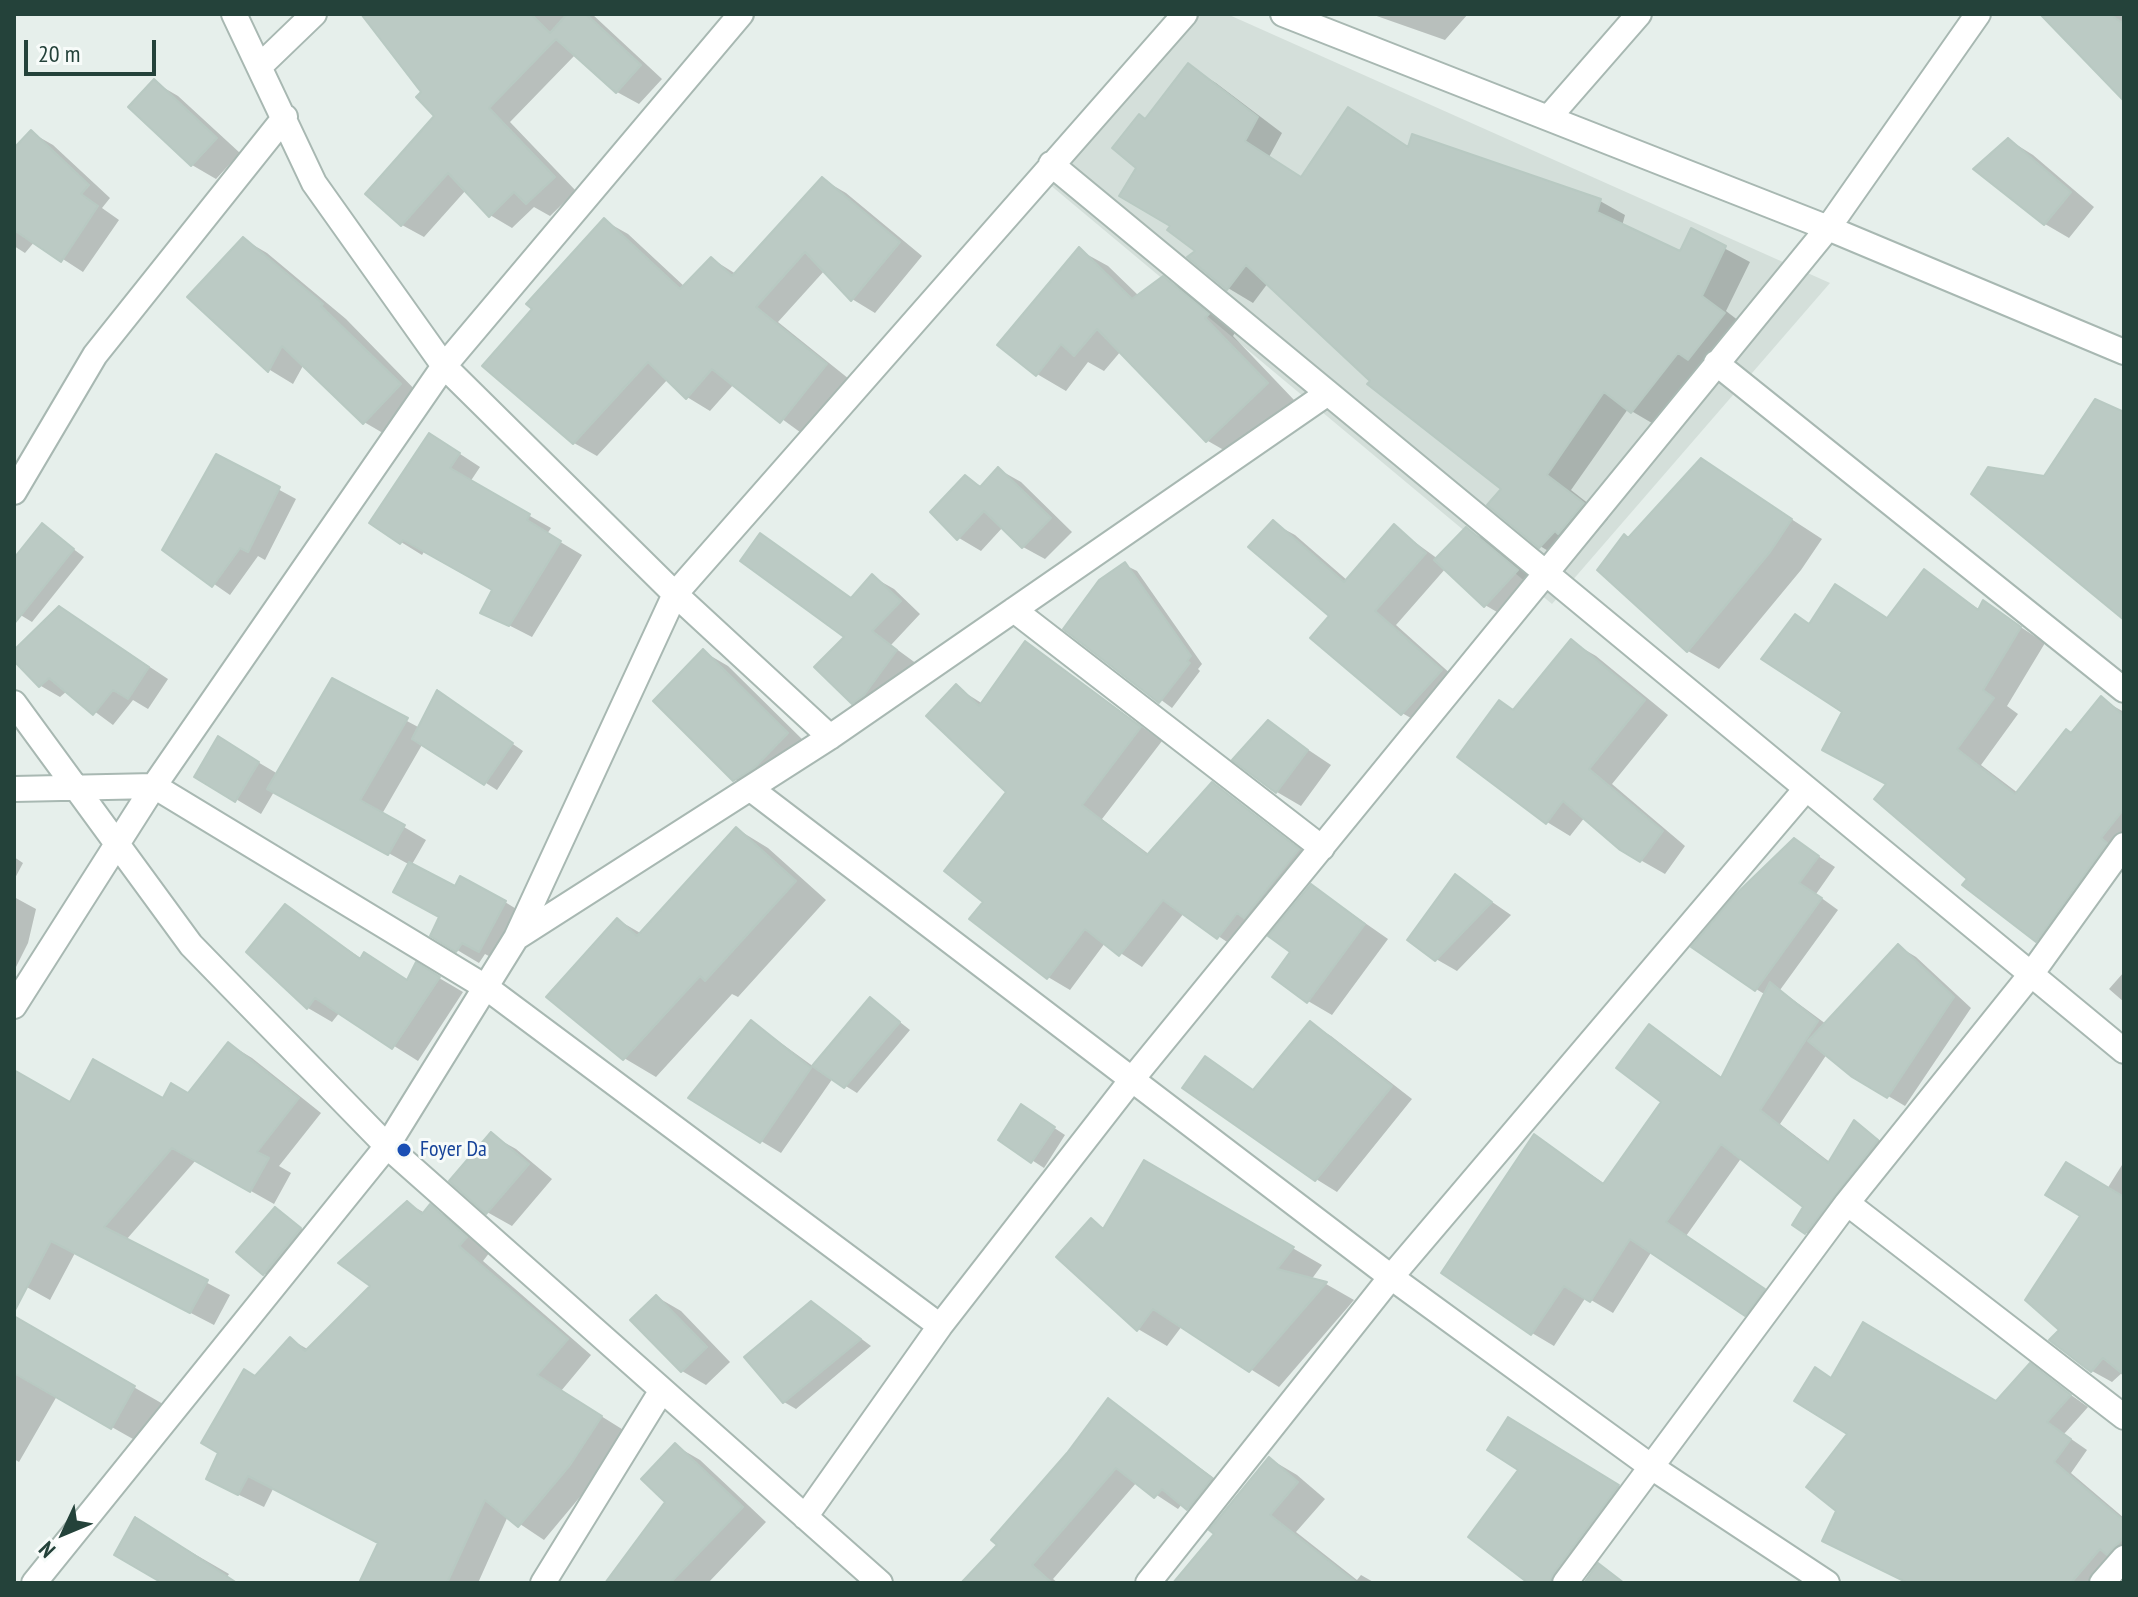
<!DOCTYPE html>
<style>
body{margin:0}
#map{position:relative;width:2138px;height:1597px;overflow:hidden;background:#e6efeb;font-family:"PT Sans Narrow",sans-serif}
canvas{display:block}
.frame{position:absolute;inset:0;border:16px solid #24423a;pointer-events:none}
.north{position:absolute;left:24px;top:1493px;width:80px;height:80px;-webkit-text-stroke:6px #f7fbf9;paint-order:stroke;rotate:226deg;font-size:22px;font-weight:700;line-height:32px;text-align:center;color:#24423a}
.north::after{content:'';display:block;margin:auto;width:28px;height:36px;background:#24423a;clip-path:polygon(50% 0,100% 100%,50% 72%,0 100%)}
.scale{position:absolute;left:24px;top:40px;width:132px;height:36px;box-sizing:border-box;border:4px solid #24423a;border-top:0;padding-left:10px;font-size:24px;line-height:28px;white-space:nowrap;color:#24423a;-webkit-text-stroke:6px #f7fbf9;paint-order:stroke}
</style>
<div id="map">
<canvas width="2138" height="1597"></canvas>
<div class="frame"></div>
<div class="north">N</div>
<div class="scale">20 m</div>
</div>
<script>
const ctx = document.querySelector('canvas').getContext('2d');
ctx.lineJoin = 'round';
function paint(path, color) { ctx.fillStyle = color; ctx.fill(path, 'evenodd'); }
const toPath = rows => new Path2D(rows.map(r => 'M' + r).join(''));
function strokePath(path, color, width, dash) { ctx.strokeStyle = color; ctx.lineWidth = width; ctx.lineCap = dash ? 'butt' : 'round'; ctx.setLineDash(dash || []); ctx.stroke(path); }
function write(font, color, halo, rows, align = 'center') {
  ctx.font = font + ' "PT Sans Narrow",sans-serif'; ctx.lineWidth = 6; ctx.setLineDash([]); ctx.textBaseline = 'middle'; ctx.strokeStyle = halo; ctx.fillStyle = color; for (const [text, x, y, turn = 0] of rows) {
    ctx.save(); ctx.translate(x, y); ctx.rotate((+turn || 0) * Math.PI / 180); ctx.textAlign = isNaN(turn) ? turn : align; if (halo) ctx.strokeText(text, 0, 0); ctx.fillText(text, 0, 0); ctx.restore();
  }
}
paint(toPath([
 [1199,14,1227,14,1830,283,1552,604,1049,184]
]), '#d4dfda');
paint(toPath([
 [364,14,592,14,662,79,639,104,617,92,576,54,510,122,576,191,550,216,534,207,512,228,490,215,466,190,424,237,402,225,436,116,424,93],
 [1371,14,1468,14,1445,40],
 [2052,14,2124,14,2124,98],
 [1191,68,1216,83,1282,133,1269,157,1302,179,1349,110,1409,148,1600,201,1625,215,1622,226,1681,254,1692,231,1750,262,1726,311,1748,328,1657,426,1628,409,1571,490,1608,519,1584,547,1580,545,1565,561,1540,546,1504,489,1372,381,1268,283,1253,303,1228,288,1198,251],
 [154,82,178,96,240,153,216,179,192,165],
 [32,133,53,145,110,198,102,208,119,220,83,272,35,241,25,253,14,246,14,151],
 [2009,140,2033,155,2094,207,2069,238,2045,224],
 [822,179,846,193,922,256,875,313,852,299,825,270,778,322,849,379,804,435,734,384,710,411,687,397,668,379,597,456,574,443,535,309,605,221,628,234,685,287,712,259,736,274],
 [243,239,267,253,346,319,424,399,388,436,364,422,304,364,293,384,270,370,190,297],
 [1079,250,1108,266,1139,296,1163,278,1192,295,1236,331,1233,336,1295,401,1236,457,1208,441,1121,351,1104,371,1088,362,1066,391,1037,374],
 [451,448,480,467,470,482,551,528,547,534,582,555,532,637,483,612,494,590,425,550,422,555,401,542],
 [217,456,296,499,265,560,258,556,230,595,165,550],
 [1702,461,1822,539,1801,570,1719,669,1688,651],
 [998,469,1021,482,1072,532,1045,559,1023,547,1003,527,981,551,959,538,966,477,982,487],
 [1273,523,1295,535,1348,581,1394,527,1438,559,1466,529,1491,543,1541,585,1509,619,1485,605,1446,568,1396,625,1462,684,1425,726,1402,713,1332,616],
 [43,526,84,557,32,622,14,611,14,561],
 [761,535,853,599,873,577,894,589,920,614,891,645,917,664,874,714,853,702,847,637],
 [1125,565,1137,571,1202,664,1198,669,1200,671,1172,708,1066,629],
 [1924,572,1980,610,1984,603,2045,643,2007,706,2018,714,1981,765,2018,793,2101,699,2124,712,2124,855,2052,947,2026,932,1970,878,1888,784,1844,711,1810,625,1888,619],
 [79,620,168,679,148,709,133,700,113,725,67,691,60,697,41,686,14,658,14,652],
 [1572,642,1596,656,1668,715,1612,784,1685,846,1665,874,1621,849,1585,817,1570,836,1547,822,1500,702,1515,711],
 [1026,643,1162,741,1102,819,1150,855,1213,785,1320,863,1239,950,1184,913,1142,967,1105,943,1070,990,1048,977,986,901,1009,791,956,687,983,704],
 [704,652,728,666,811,748,759,794,735,779],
 [332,681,420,728,449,700,523,751,497,790,423,743,382,814,426,840,411,866,456,889,505,902,526,915,502,963,485,954,479,963,432,935,441,917,410,865,275,790,261,814,197,776,219,739,278,774],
 [1268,723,1331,765,1301,806,1277,792],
 [737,829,768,848,826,900,738,997,732,994,656,1077,624,1058,618,920,642,934],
 [1794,840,1835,867,1816,894,1838,910,1780,990,1826,1024,1898,946,1916,957,1971,1008,1905,1106,1853,1075,1827,1054,1780,1124,1831,1163,1855,1123,1899,1154,1828,1245,1794,1225,1805,1206,1742,1157,1686,1236,1785,1303,1768,1326,1652,1251,1613,1313,1586,1297,1554,1346,1532,1333,1534,1136,1605,1184,1664,1102,1650,1026,1723,1078,1766,995,1756,989],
 [14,857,23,863,14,880],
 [1456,877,1511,915,1457,971,1436,959],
 [1312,886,1388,939,1332,1015,1308,1001],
 [14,897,36,909,28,943,14,971],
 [286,907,362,959,408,981,417,965,463,992,418,1061,340,1012,332,1022,308,1008,249,952],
 [2124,972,2124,1002,2109,989],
 [871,999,910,1030,857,1093,833,1078,781,1153,761,1141,752,1022,814,1067],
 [1310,1023,1331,1036,1412,1099,1337,1192,1316,1179,1205,1058,1255,1091],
 [229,1044,252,1058,321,1113,279,1166,291,1173,274,1204,196,1160,126,1240,230,1295,214,1325,75,1253,50,1300,14,1280,14,1072,71,1104,163,1100,188,1095],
 [1033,1114,1065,1135,1044,1168,1001,1140],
 [491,1135,516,1149,552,1179,512,1226,487,1212,452,1181],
 [1145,1163,1322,1265,1311,1280,1326,1284,1354,1300,1279,1387,1182,1326,1167,1346,1138,1329,1059,1257,1091,1221,1106,1229],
 [2122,1165,2124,1371,2112,1382,2092,1371,2062,1329,2107,1189],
 [407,1203,425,1213,430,1207,455,1221,490,1252,483,1261,591,1355,561,1391,625,1431,595,1479,544,1540,508,1516,478,1583,362,1583,380,1544,273,1489,264,1507,233,1492,256,1378,290,1339,309,1350,373,1285],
 [276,1209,311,1236,276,1280,264,1273],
 [657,1297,681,1311,730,1362,706,1385,682,1371],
 [823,1310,871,1346,796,1409,784,1402,747,1357],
 [14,1318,163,1404,140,1443,57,1396,19,1462,14,1459],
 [2030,1366,2088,1407,2064,1434,2087,1450,2071,1473,2124,1518,2124,1562,2098,1583,1911,1583,1839,1510,1850,1434,1832,1380,1996,1403],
 [1109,1401,1233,1492,1210,1521,1182,1504,1178,1509,1137,1482,1053,1579,1058,1583,964,1583,1000,1544],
 [1533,1433,1642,1500,1581,1583,1532,1583,1521,1469],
 [676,1446,700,1460,766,1522,708,1583,607,1583,668,1502],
 [1270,1459,1297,1475,1325,1499,1296,1532,1357,1580,1361,1575,1375,1583,1190,1583,1217,1534],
 [136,1520,229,1574,227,1577,236,1583,164,1583]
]), '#0003');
const building = toPath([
 [361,14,531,14,550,33,567,14,586,14,641,65,616,93,556,39,489,108,555,177,526,204,514,192,489,217,448,173,401,226,365,194,434,116,416,97,421,92,361,14],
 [2040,14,2109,14,2124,24,2124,101,2040,14],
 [1188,63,1258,117,1245,141,1301,177,1348,107,1408,147,1412,134,1601,199,1597,212,1680,251,1691,228,1726,246,1702,296,1725,313,1688,360,1678,353,1631,413,1604,392,1547,475,1584,503,1558,534,1555,531,1539,548,1487,505,1501,489,1367,384,1370,381,1246,265,1227,290,1187,257,1195,251,1167,230,1170,226,1119,196,1136,168,1112,148,1139,114,1145,119,1188,63],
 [154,79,217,138,191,166,128,107,154,79],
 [31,130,89,185,81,194,98,206,61,262,14,230,14,148,31,130],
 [2008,138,2071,192,2044,225,1973,169,2008,138],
 [822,177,900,242,851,301,805,252,756,307,827,364,780,423,712,369,686,399,648,362,573,444,482,366,532,309,526,304,604,218,680,289,711,257,732,276,822,177],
 [243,237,323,304,321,306,401,384,363,424,282,346,268,372,187,297,243,237],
 [1079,247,1132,299,1163,276,1209,314,1205,318,1268,383,1206,442,1097,329,1074,356,1061,344,1036,376,997,345,1079,247],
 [2095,399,2124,412,2124,620,1971,494,1988,467,2044,476,2095,399],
 [429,433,460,453,450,468,530,514,527,520,561,541,509,626,480,613,492,590,403,540,400,544,369,523,429,433],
 [216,454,280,487,248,552,240,548,212,587,162,550,216,454],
 [1701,458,1792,519,1770,552,1687,652,1597,570,1624,534,1628,538,1701,458],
 [998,467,1051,518,1022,548,984,511,957,540,930,512,965,475,980,487,998,467],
 [1273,520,1344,582,1394,524,1426,553,1375,611,1442,670,1401,715,1310,638,1329,616,1248,547,1273,520],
 [42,523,74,549,14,624,14,558,42,523],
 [1466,527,1518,570,1484,607,1434,560,1466,527],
 [760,533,851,598,872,574,901,601,872,631,897,650,864,695,852,704,814,667,844,637,740,561,760,533],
 [1125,562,1191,656,1187,661,1190,663,1159,703,1063,629,1099,580,1125,562],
 [1924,569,1978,610,1983,600,2021,627,1983,690,1994,698,1957,749,2015,794,2066,729,2071,733,2101,696,2124,716,2124,809,2101,838,2107,843,2036,942,1962,885,1967,879,1874,799,1886,784,1822,750,1842,712,1761,659,1795,614,1809,624,1835,584,1887,618,1924,569],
 [59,606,149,667,128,699,113,690,93,715,49,678,39,687,14,661,14,650,59,606],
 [1571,639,1645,700,1589,769,1663,831,1640,862,1620,850,1563,801,1546,824,1457,757,1499,700,1513,710,1571,639],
 [1025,641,1141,727,1082,805,1147,855,1212,782,1299,849,1244,918,1237,913,1217,939,1163,900,1119,956,1085,929,1047,979,969,919,983,902,944,871,1006,792,926,716,956,684,979,706,1025,641],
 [703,649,788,733,753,769,733,781,653,701,703,649],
 [332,678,408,718,360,800,405,825,388,855,267,789,332,678],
 [437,690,513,743,484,785,412,739,437,690],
 [1268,720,1308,750,1276,793,1232,760,1268,720],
 [218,736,259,762,235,802,194,777,218,736],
 [736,827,796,881,705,981,700,976,623,1060,546,997,617,918,637,936,736,827],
 [1794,838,1819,856,1799,883,1822,898,1755,991,1691,947,1735,895,1794,838],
 [409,862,455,886,460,876,506,901,479,952,462,943,456,952,430,936,439,917,393,892,409,862],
 [1455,874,1492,902,1435,961,1407,940,1455,874],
 [1311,884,1365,924,1307,1003,1272,977,1290,952,1268,936,1311,884],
 [285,904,360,959,364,952,407,980,416,962,440,977,392,1049,315,998,307,1009,246,952,285,904],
 [1898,944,1954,997,1887,1098,1852,1077,1808,1041,1898,944],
 [1770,982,1818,1021,1760,1110,1828,1163,1854,1120,1878,1140,1805,1234,1792,1225,1803,1207,1721,1144,1666,1222,1765,1289,1745,1316,1630,1239,1590,1302,1564,1286,1531,1335,1441,1273,1534,1134,1603,1184,1661,1102,1616,1068,1649,1024,1721,1078,1770,982],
 [870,997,900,1022,844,1088,812,1066,870,997],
 [751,1020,811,1068,760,1143,688,1098,751,1020],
 [1310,1021,1392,1086,1315,1181,1182,1088,1205,1056,1253,1090,1310,1021],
 [228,1042,299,1098,257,1152,269,1158,250,1192,172,1148,104,1227,208,1280,190,1313,51,1241,14,1312,14,1070,70,1102,93,1059,163,1098,171,1083,188,1093,228,1042],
 [1021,1104,1055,1127,1031,1163,998,1140,1021,1104],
 [491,1132,529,1164,486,1214,449,1181,491,1132],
 [1144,1160,1294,1247,1277,1269,1327,1282,1249,1372,1153,1309,1137,1331,1056,1257,1091,1218,1103,1229,1144,1160],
 [2066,1162,2124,1197,2124,1375,2103,1358,2091,1372,2049,1340,2059,1330,2025,1300,2080,1216,2045,1195,2066,1162],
 [407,1201,422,1214,430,1204,467,1237,459,1246,568,1339,537,1375,602,1416,570,1465,518,1527,485,1500,447,1583,359,1583,378,1543,248,1476,238,1495,206,1479,218,1453,201,1443,244,1369,255,1376,290,1337,305,1351,370,1286,338,1263,407,1201],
 [275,1207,301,1228,263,1275,236,1252,275,1207],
 [656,1295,707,1347,681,1372,630,1320,656,1295],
 [811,1301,861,1339,783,1403,744,1357,811,1301],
 [14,1316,135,1386,111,1429,14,1373,14,1316],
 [1863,1322,1996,1401,2030,1363,2071,1395,2047,1422,2071,1439,2054,1462,2124,1521,2124,1537,2107,1555,2100,1549,2071,1583,1908,1583,1822,1541,1836,1511,1806,1487,1847,1434,1794,1401,1815,1367,1831,1378,1863,1322],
 [1108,1398,1212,1478,1187,1510,1162,1489,1154,1498,1116,1468,1032,1565,1052,1583,961,1583,997,1545,991,1540,1067,1453,1108,1398],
 [1508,1417,1619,1485,1553,1574,1550,1583,1528,1583,1468,1537,1518,1470,1487,1450,1508,1417],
 [675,1443,743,1507,670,1583,605,1583,665,1502,641,1479,675,1443],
 [1269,1457,1298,1482,1270,1515,1357,1583,1173,1583,1214,1534,1209,1530,1269,1457],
 [135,1517,190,1552,237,1583,162,1583,114,1555,135,1517],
 [1598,1563,1624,1583,1584,1583,1598,1563]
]);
paint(building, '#bbcac4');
strokePath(building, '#b8c9c2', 2);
const minor = toPath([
 [234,14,314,183,444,366,675,594,830,737],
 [1283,14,1828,228,2124,352],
 [260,66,314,14],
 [1550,116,1639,14],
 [1051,164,2124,1051],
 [1716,363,2124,690],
 [14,492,95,355,285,117],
 [1014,610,1322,848],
 [14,703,191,945,387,1146,880,1583],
 [14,789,154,786,487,988,940,1326],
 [751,789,1391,1277,1653,1468,1827,1583],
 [516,938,675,594,1185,14],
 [14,1006,154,786,444,366,741,14],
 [1847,1203,2124,1417],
 [805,1517,940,1326,1133,1078,1828,228,1978,14],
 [34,1583,387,1146,516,938,830,737,1328,393],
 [543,1583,662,1390],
 [1148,1583,1391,1277,1805,790],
 [1565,1583,1847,1203,2032,973,2124,845],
 [2102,1583,2124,1558]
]);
strokePath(minor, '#a8b8b2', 28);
strokePath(minor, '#fff', 24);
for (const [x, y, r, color] of [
 [404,1150,8,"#1a4fb4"]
]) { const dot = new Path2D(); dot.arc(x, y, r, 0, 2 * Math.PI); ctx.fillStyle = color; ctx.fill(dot); strokePath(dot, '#f7fbf9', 3); }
write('22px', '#164399', '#f7fbf9', [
 ["Foyer Da",420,1150]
], 'left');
</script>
